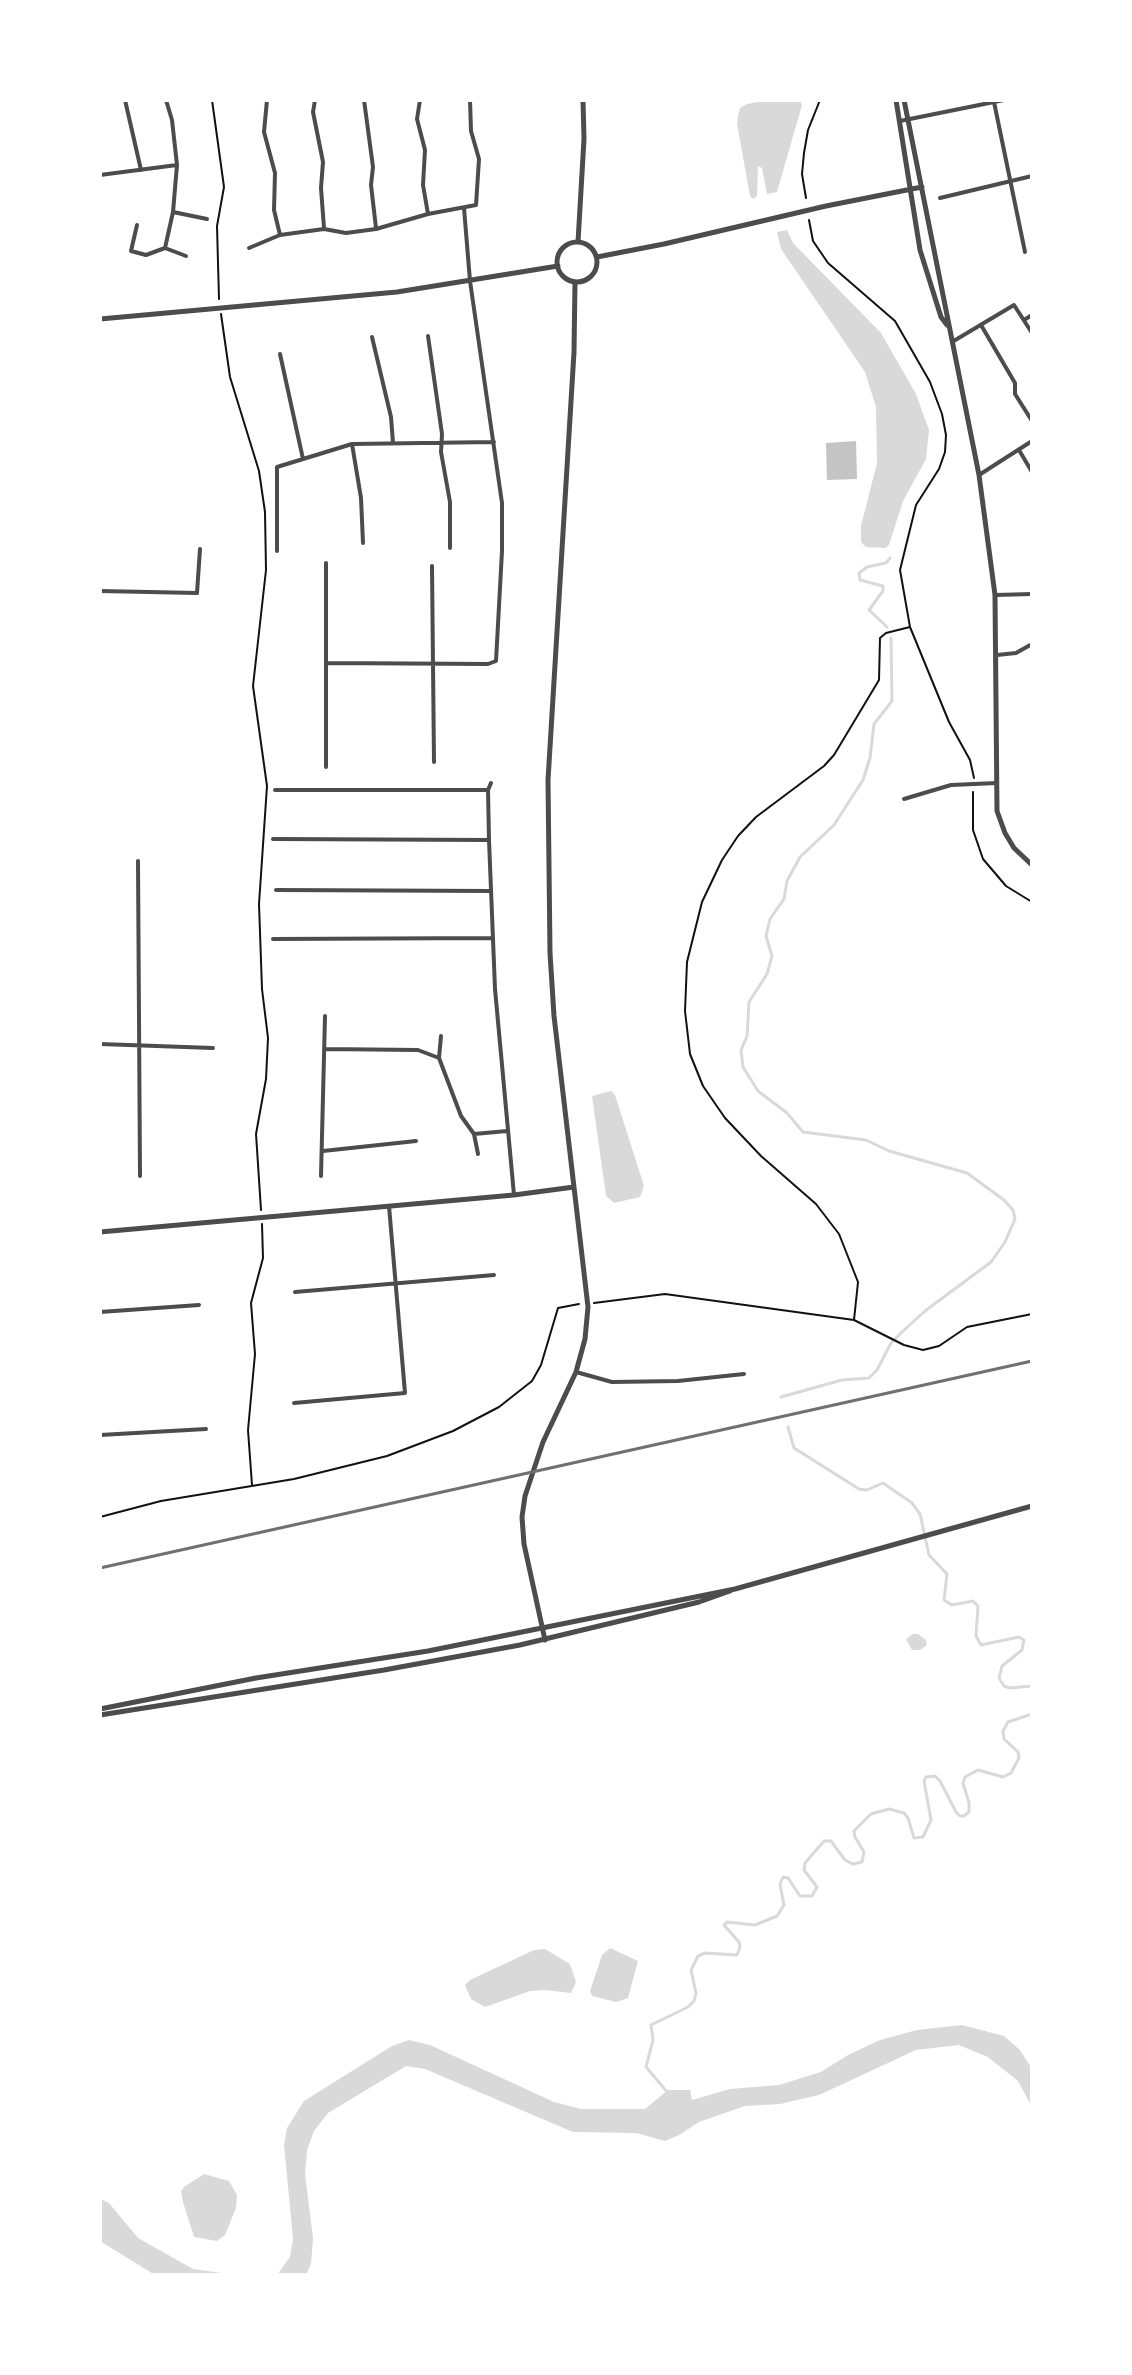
<!DOCTYPE html>
<style>
body{margin:0}
#map{position:relative;width:1132px;height:2375px;overflow:hidden;background:#fff;font-family:Poppins,sans-serif}
canvas{display:block}
.frame{position:absolute;inset:0;border:102px solid #fff;pointer-events:none}
</style>
<div id="map">
<canvas width="1132" height="2375"></canvas>
<div class="frame"></div>
</div>
<script>
const ctx = document.querySelector('canvas').getContext('2d');
ctx.lineJoin = 'round';
function paint(path, color) { ctx.fillStyle = color; ctx.fill(path, 'evenodd'); }
const toPath = rows => new Path2D(rows.map(r => 'M' + r).join(''));
function strokePath(path, color, width, dash) { ctx.strokeStyle = color; ctx.lineWidth = width; ctx.lineCap = dash ? 'butt' : 'round'; ctx.setLineDash(dash || []); ctx.stroke(path); }
paint(toPath([
 [769,100,800,100,802,105,777,192,767,194,762,168,758,166,757,196,753,199,750,196,737,124,738,116,740,108,747,104],
 [787,230,793,243,881,333,916,394,929,430,926,459,903,501,889,545,885,548,866,547,861,542,861,526,877,463,876,407,865,372,781,249,777,232],
 [611,1091,615,1095,644,1186,640,1197,614,1203,606,1196,592,1096],
 [913,1634,918,1634,926,1640,927,1645,920,1650,912,1650,906,1639],
 [610,1948,638,1961,628,1998,616,2002,592,1996,590,1991,602,1955],
 [545,1949,570,1964,576,1982,571,1993,545,1990,530,1991,485,2007,471,1999,465,1985,470,1980,534,1950],
 [962,2025,1004,2036,1020,2050,1032,2069,1032,2107,1018,2081,988,2057,959,2045,916,2050,819,2095,780,2104,745,2106,699,2122,679,2135,665,2141,636,2133,573,2132,425,2069,406,2066,328,2113,314,2131,307,2150,305,2174,313,2238,311,2264,306,2275,277,2275,290,2257,293,2239,284,2145,287,2128,304,2101,392,2046,409,2040,430,2045,554,2102,581,2109,645,2109,668,2090,690,2090,692,2100,730,2089,779,2085,821,2072,848,2055,880,2040,917,2030],
 [204,2174,229,2181,237,2195,236,2208,225,2235,217,2241,194,2237,183,2202,181,2191,184,2187],
 [100,2199,109,2203,138,2238,193,2269,236,2275,155,2275,100,2241]
]), '#d9d9d9');
strokePath(toPath([
 [887,627,869,610,883,591,883,586,860,580,859,573,867,567,886,563,890,558],
 [781,1397,842,1380,869,1378,877,1370,891,1343,903,1331,925,1311,991,1262,1005,1242,1015,1219,1013,1210,1004,1200,967,1173,889,1151,866,1140,803,1132,787,1113,758,1091,743,1067,741,1050,747,1036,749,1002,767,974,772,956,766,936,770,919,784,899,787,881,800,857,834,825,863,780,870,758,874,724,892,701,891,638],
 [788,1427,794,1448,859,1489,867,1490,883,1483,912,1503,920,1514,929,1555,947,1574,944,1600,952,1605,973,1601,978,1606,976,1636,981,1645,1019,1637,1024,1640,1022,1650,1002,1666,999,1678,1004,1686,1010,1688,1032,1686],
 [668,2093,646,2067,653,2040,651,2025,688,2007,694,2001,696,1993,691,1970,698,1956,705,1953,737,1955,740,1947,739,1942,724,1925,727,1922,755,1925,777,1916,784,1905,780,1884,783,1877,788,1878,800,1896,812,1896,817,1887,804,1870,805,1863,824,1841,831,1841,845,1860,853,1864,862,1862,864,1852,855,1837,854,1831,871,1814,889,1809,904,1813,908,1818,914,1838,923,1837,931,1820,924,1781,926,1777,935,1776,940,1781,956,1812,960,1816,964,1816,969,1812,969,1803,963,1783,965,1777,978,1770,1003,1777,1011,1773,1019,1758,1018,1752,1004,1739,1003,1731,1008,1722,1032,1714]
]), '#d9d9d9', 3);
paint(toPath([
 [856,441,857,479,827,480,826,443]
]), '#c4c4c4');
strokePath(toPath([
 [212,100,224,187,217,226,219,299],
 [806,198,802,174,804,153,808,130,820,100],
 [809,220,813,241,828,263,895,321,930,382,942,414,946,435,945,452,939,469,916,505,900,570,910,627,949,722,970,760,974,778],
 [221,314,230,377,259,471,265,512,266,570,253,686,267,786,259,904,262,989,268,1038,266,1079,256,1134,261,1210],
 [973,792,973,830,983,859,1006,886,1032,902],
 [594,1303,665,1294,854,1320,904,1345,923,1350,939,1346,967,1327,1032,1314],
 [854,1320,858,1282,839,1234,816,1204,761,1156,725,1118,703,1086,690,1054,685,1011,687,962,702,902,722,860,738,836,756,817,824,766,834,755,879,680,880,638,886,633,910,627],
 [252,1485,248,1430,255,1354,251,1303,263,1258,262,1224],
 [100,1517,161,1501,294,1479,387,1456,453,1431,499,1407,532,1381,541,1365,558,1308,579,1304]
]), '#111', 2);
strokePath(toPath([
 [125,100,141,170],
 [267,100,264,132,275,173,274,210,280,235],
 [315,100,313,112,323,162,321,188,324,228],
 [364,100,373,167,371,185,376,228],
 [420,100,417,119,425,150,423,185,428,214],
 [994,102,1025,252],
 [900,121,1004,100],
 [100,175,177,165],
 [940,198,1032,176],
 [173,212,207,219],
 [137,225,131,251,146,255,165,248,186,256],
 [165,248,173,212,177,165,172,120,166,100],
 [249,248,280,235,324,229,346,233,376,229,428,214,476,205,479,159,471,131,470,100],
 [1024,320,1032,315],
 [981,325,1015,383,1015,394,1032,421],
 [428,336,442,434,441,452,450,502,450,548],
 [372,337,391,417,393,443],
 [952,342,1014,305,1032,333],
 [280,354,303,459],
 [352,444,361,498,363,543],
 [1019,450,1032,472],
 [979,475,1032,441],
 [277,551,277,467,352,444,494,442],
 [432,566,434,762],
 [100,591,197,593,200,549],
 [995,595,1032,594],
 [997,655,1016,653,1032,644],
 [326,663,488,664,496,661,502,551,502,503,470,281,464,208],
 [326,767,326,563],
 [491,783,488,790,489,840,495,989,514,1195],
 [275,790,488,790],
 [904,799,951,785,997,783],
 [273,839,489,840],
 [138,861,140,1176],
 [276,890,491,891],
 [273,939,493,938],
 [441,1036,439,1058,461,1116,474,1134,478,1154],
 [100,1044,213,1048],
 [325,1049,418,1050,439,1058],
 [474,1134,507,1131],
 [323,1151,416,1141],
 [321,1176,325,1016],
 [295,1292,494,1275],
 [100,1312,199,1305],
 [576,1372,612,1382,678,1381,744,1374],
 [294,1403,405,1393,389,1206],
 [100,1435,206,1429]
]), '#4c4c4c', 4);
strokePath(toPath([
 [896,100,920,250,941,317,947,325],
 [904,100,979,475,995,595,997,811,1005,833,1014,848,1032,865],
 '557 262a20 20 0 1 1 40 0a20 20 0 1 1-40 0Z',
 [578,242,584,139,583,100],
 [597,257,664,244,826,206,922,187],
 [100,319,397,292,558,266],
 [100,1232,514,1195,574,1187],
 [545,1640,524,1544,522,1517,525,1496,543,1442,576,1372,585,1339,588,1307,554,1016,550,953,548,780,574,352,575,282],
 [100,1709,256,1678,428,1651,735,1589,1032,1506],
 [100,1715,384,1670,520,1645,699,1602,730,1591]
]), '#4c4c4c', 5);
strokePath(toPath([
 [100,1568,1032,1361]
]), '#707070', 3);
</script>
